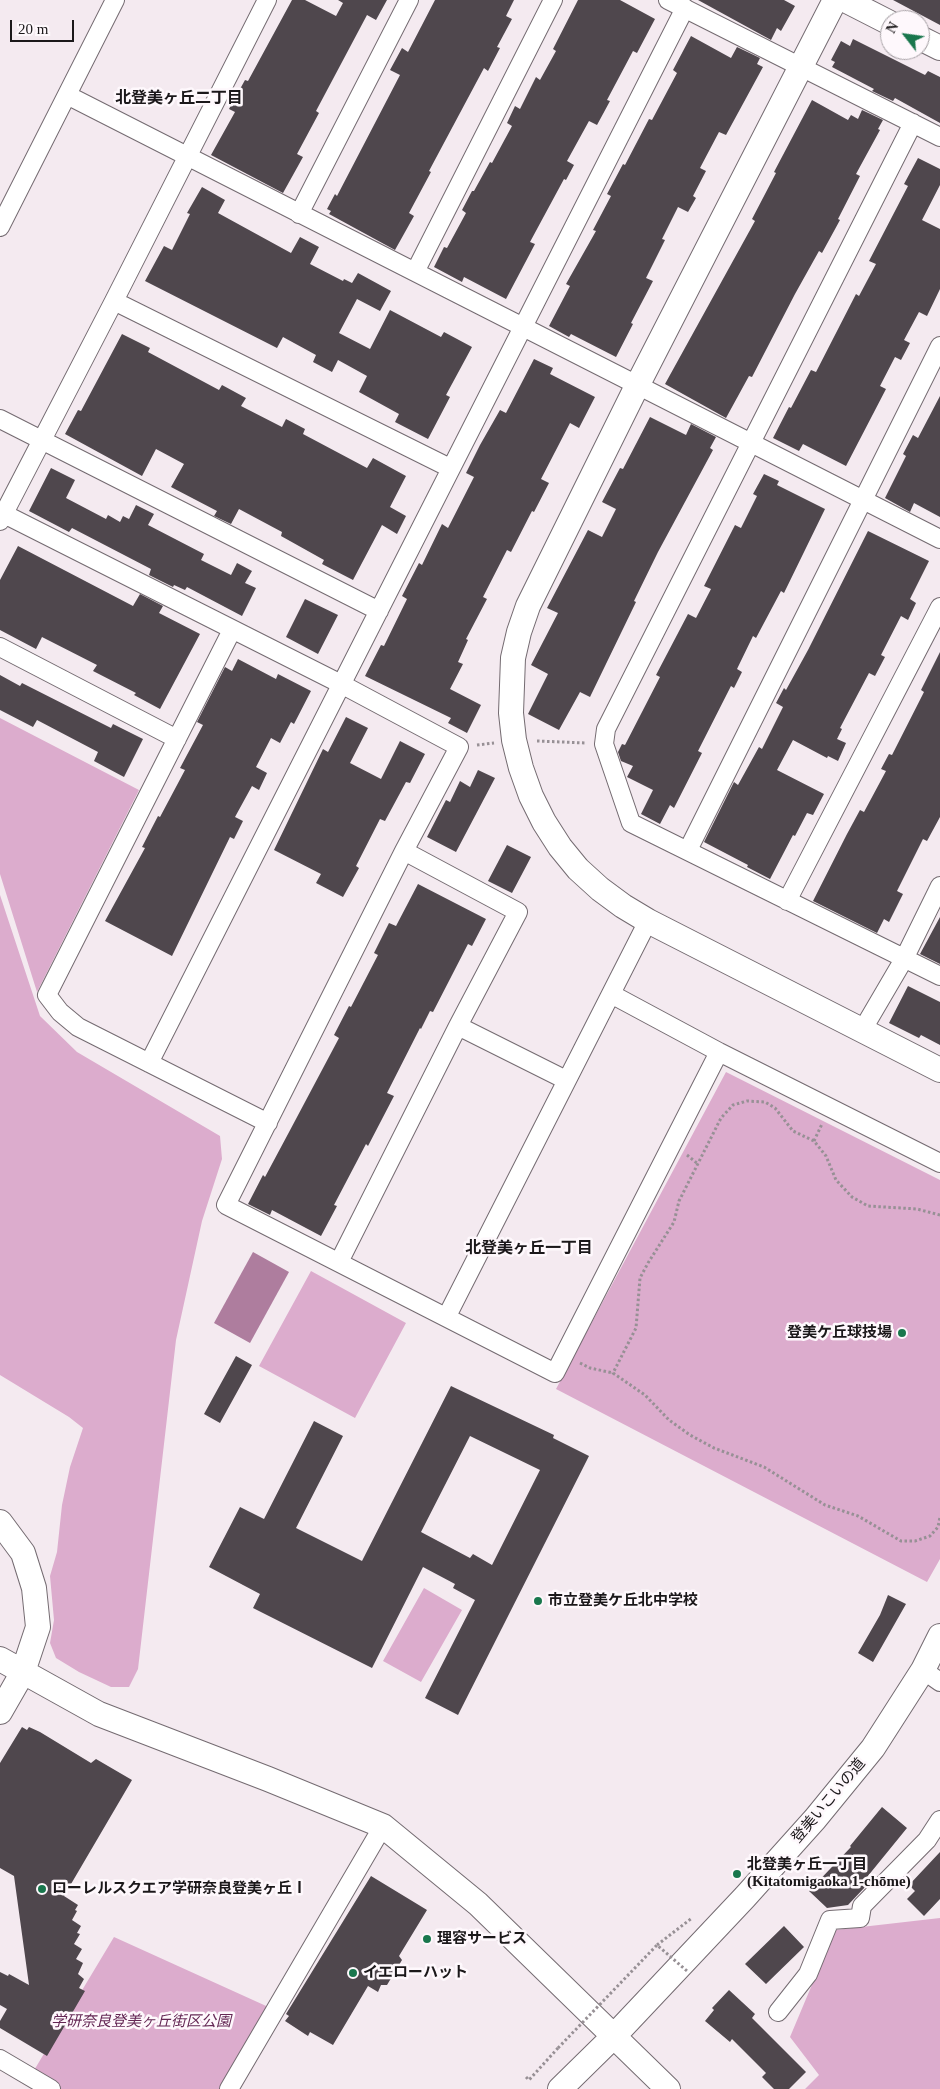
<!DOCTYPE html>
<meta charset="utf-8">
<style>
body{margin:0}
#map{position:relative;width:940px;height:2089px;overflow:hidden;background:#f4eaf0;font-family:"Times New Roman",serif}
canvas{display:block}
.north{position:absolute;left:880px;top:10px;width:50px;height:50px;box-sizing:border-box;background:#fef8fc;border:1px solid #a39ea2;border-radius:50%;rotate:300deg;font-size:14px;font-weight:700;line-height:20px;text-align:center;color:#1b181a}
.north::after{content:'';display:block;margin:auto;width:18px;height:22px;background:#19774d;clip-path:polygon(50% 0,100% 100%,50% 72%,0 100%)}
.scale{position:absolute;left:10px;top:20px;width:64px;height:22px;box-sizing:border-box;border:2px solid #1b181a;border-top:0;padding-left:6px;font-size:15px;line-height:18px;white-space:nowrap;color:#1b181a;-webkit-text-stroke:4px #fef8fc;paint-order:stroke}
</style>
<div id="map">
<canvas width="940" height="2089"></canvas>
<div class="north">N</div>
<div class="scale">20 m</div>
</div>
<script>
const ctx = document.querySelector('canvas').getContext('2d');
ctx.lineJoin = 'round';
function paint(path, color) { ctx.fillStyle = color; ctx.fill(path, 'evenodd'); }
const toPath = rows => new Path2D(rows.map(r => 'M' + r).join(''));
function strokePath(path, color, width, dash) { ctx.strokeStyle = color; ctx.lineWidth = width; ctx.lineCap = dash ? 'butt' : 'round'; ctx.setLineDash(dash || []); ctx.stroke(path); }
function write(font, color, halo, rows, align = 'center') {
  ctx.font = font + ' "Times New Roman","Noto Sans JP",serif'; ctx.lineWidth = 5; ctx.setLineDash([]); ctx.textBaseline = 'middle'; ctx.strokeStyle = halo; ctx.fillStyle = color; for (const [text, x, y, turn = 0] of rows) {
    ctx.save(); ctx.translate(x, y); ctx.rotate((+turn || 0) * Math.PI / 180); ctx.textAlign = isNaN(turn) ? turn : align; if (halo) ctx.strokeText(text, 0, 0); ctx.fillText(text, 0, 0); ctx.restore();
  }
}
paint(toPath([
 [0,718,139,790,37,992,0,874],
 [0,895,40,1016,77,1052,220,1136,222,1159,202,1221,176,1340,138,1669,129,1687,111,1687,79,1672,56,1658,50,1643,54,1620,50,1576,57,1552,62,1505,70,1467,83,1428,69,1417,0,1375],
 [726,1072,940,1180,940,1559,927,1582,556,1389],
 [311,1271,406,1323,355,1418,259,1366],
 [424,1588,462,1610,421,1682,383,1661],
 [940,1918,940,2089,805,2089,819,2075,790,2037,835,1930],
 [114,1937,275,2010,229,2089,51,2089,30,2077]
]), '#dcaccd');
paint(toPath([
 [253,1252,289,1272,250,1343,214,1323]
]), '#ae7d9e');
paint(toPath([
 [292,0,305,0,336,16,343,3,338,0,387,0,376,20,367,15,316,111,319,113,297,154,303,157,283,193,211,155,235,112,229,109,245,80,248,81],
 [435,0,514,0,506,16,512,19,497,47,500,48,488,71,484,68,429,171,431,172,409,213,414,216,395,250,329,214,331,211,327,209,335,194,337,196,400,75,390,70,402,48,408,52],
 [578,0,620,0,655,19,637,53,633,51,607,100,610,101,597,125,589,121,567,161,574,165,566,180,564,179,530,242,535,244,506,299,464,277,462,282,434,267,444,247,447,248,466,213,462,210,472,191,474,191,490,162,492,163,512,126,507,123,515,106,520,109,536,77,540,80,556,51,553,49],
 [698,0,784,0,795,6,781,31,777,28,771,40],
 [893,0,940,0,940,25],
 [691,36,731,58,737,47,760,58,757,64,763,67,726,135,719,132,700,168,706,171,693,196,696,198,688,212,678,207,662,239,665,240,646,278,653,281,631,323,633,324,616,357,571,334,569,337,549,326,570,286,566,284,596,231,593,230,611,196,607,194,623,164,625,165,649,119,652,120,677,73,673,70],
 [853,39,925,75,928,71,940,77,940,123,895,98,893,101,872,91,874,89,832,67,835,62,831,60,841,41,850,46],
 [812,100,848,120,851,115,858,119,862,110,883,120,878,129,880,130,856,174,860,176,838,219,840,220,822,253,819,251,795,294,752,377,749,376,726,418,665,384,755,221,752,219,776,173,774,172],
 [918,158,940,169,940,185,922,220,940,229,940,289,927,316,919,312,904,340,910,343,901,360,895,357,880,386,886,389,846,466,803,444,799,451,773,438,789,407,791,408,811,370,816,372,856,294,859,296,876,264,869,261,908,186,904,184],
 [202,187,225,200,218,213,291,253,300,237,319,247,310,264,343,281,344,279,352,283,358,273,391,291,380,311,357,299,339,333,370,349,390,310,441,337,444,332,472,347,446,395,450,397,428,439,395,422,399,414,359,392,367,376,338,360,332,372,313,362,316,355,283,337,277,348,145,281,164,246,172,250,190,214,187,213],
 [122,334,150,348,148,352,219,390,222,385,246,398,241,406,282,427,286,419,305,429,303,434,367,468,373,458,406,476,390,507,406,516,397,534,382,525,353,580,322,564,324,560,281,536,282,532,239,509,231,524,214,516,217,511,171,487,184,464,156,449,142,476,65,434,78,410,81,411],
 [534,359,553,368,550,374,595,397,579,428,570,423,541,479,549,483,534,512,532,511,511,552,507,550,483,597,487,599,466,639,468,640,458,662,463,664,450,689,481,705,467,733,448,723,451,718,365,676,381,645,384,646,407,599,402,596,419,563,422,565,442,524,448,528,474,477,466,473,480,445,500,410,506,413],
 [940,396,940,517,914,503,910,512,885,498,906,456,903,454,913,435,918,438],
 [650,417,686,435,691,424,716,437,710,448,713,450,658,552,634,601,636,602,590,697,580,692,559,730,528,714,548,674,531,665,558,613,547,608,588,530,602,537,616,509,602,502,620,468,623,469],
 [51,468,75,480,66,498,106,519,108,515,120,522,123,516,129,519,136,505,154,514,148,525,204,554,201,560,231,575,237,563,252,571,245,583,256,588,242,616,187,587,185,590,174,585,173,587,149,575,151,569,72,528,69,532,29,511],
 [764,474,779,481,777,485,825,509,784,593,781,591,756,638,753,636,737,669,742,672,734,688,731,686,698,751,702,753,674,808,670,805,660,824,641,814,653,790,627,777,633,766,621,761,618,752,622,744,625,745,660,677,656,675,688,614,696,618,711,589,704,586,735,525,741,528,757,496,753,494],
 [868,531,929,561,910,599,916,603,908,620,901,616,881,655,885,657,875,676,869,673,840,728,842,729,837,739,846,743,838,761,828,756,827,758,793,740,777,770,824,794,813,815,807,813,795,836,793,835,770,879,747,867,748,865,704,842,734,782,738,785,759,747,762,749,783,707,776,703,784,688,786,690,808,650],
 [18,546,133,606,140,594,163,606,159,613,200,634,160,709,134,695,136,693,93,671,97,665,42,637,36,649,0,630,0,580],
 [305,599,338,615,318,654,286,637],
 [940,652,940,817,927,841,923,839,897,891,903,894,889,922,884,919,877,933,813,901,847,834,860,810,864,812,886,771,881,769,889,754,892,755,924,692,921,690],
 [238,659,276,679,278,674,311,691,294,724,291,722,280,743,271,738,256,767,267,773,259,790,252,786,235,817,243,821,234,839,230,837,172,956,105,921,145,848,142,847,158,816,160,817,185,770,180,768,203,725,197,722,225,667,232,671],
 [0,675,20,686,22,683,111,728,113,724,143,739,124,777,94,761,98,752,37,720,33,727,0,710],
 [346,717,368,728,350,763,381,779,400,741,425,754,410,783,406,782,385,821,380,819,356,866,359,868,343,897,316,883,321,874,274,850,323,749,328,752],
 [478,770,495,778,456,852,427,837,446,800,450,802,460,781,470,787],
 [507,845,531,857,512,893,488,881],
 [418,884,486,919,472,946,468,944,433,1012,430,1011,421,1029,420,1028,387,1093,394,1096,368,1146,366,1144,334,1205,337,1206,321,1236,272,1210,270,1215,248,1204,263,1175,265,1177,288,1134,339,1038,334,1035,349,1006,351,1007,378,955,374,953,389,923,396,926],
 [940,917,940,964,920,954],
 [908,986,940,1002,940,1045,921,1035,919,1038,889,1023],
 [236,1356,252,1365,220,1423,204,1414],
 [451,1386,554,1435,553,1438,589,1456,458,1715,425,1698,475,1600,453,1588,455,1584,423,1567,372,1668,253,1608,260,1594,209,1567,240,1507,264,1519,314,1421,343,1436,296,1528,362,1561],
 [470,1436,540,1470,492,1565,473,1554,470,1558,421,1532],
 [888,1595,906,1604,873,1662,858,1653,880,1615],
 [22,1727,27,1730,29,1727,40,1732,91,1763,96,1759,132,1780,64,1896,78,1905,75,1910,77,1911,72,1920,81,1926,77,1933,80,1934,74,1944,82,1949,76,1959,83,1963,78,1974,84,1979,79,1988,85,1991,47,2056,0,2028,0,2021,7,2009,0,2005,0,1972,8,1976,9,1974,29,1985,14,1876,0,1868,0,1763],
 [882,1807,907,1828,863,1882,866,1886,848,1905,827,1908,809,1891,851,1847,850,1846],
 [940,1852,940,1899,924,1916,907,1899,915,1891,909,1885],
 [371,1876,427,1910,399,1956,402,1960,387,1985,381,1985,378,1992,368,1986,333,2045,310,2032,308,2036,285,2021,289,2016,286,2014],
 [784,1926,804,1947,766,1984,745,1964],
 [729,1990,755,2014,752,2018,806,2072,789,2089,774,2089,762,2077,766,2073,732,2039,730,2042,705,2021,714,2010,712,2008]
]), '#4f474d');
const street = toPath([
 [668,0,940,137],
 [67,95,940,539],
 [913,123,606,729,604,744,631,823,940,976],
 [299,214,409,0],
 [0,227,115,0],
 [415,272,553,0],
 [114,301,450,468],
 [0,419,379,611],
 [4,514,341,684,459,747,404,851,226,1205,555,1373,719,1052],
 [0,521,114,301,267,0],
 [232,630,47,995,60,1012,78,1027,268,1123],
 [0,647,177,739],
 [688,850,940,346],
 [787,901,940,607],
 [611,994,719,1052,940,1163],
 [458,1026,566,1080],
 [863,1029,904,959,940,886],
 [149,1063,685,8],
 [339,1262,458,1026,518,912,404,851],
 [447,1316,648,921],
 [923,1670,940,1682],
 [778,2012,808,1974,830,1920,860,1918,862,1906,927,1840,940,1820],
 [0,2059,51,2089],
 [229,2089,383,1826]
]);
const secondary = toPath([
 [835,0,637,386,528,606,519,632,513,658,511,713,514,740,521,768,531,796,544,822,560,847,578,869,600,889,623,906,648,921,940,1070],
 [845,0,890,23],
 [920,38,940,48],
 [0,1522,23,1553,34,1588,38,1627,23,1672,0,1712],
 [0,1659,99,1714,268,1779,383,1826,478,1904,668,2089],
 [560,2089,614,2036,745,1897,815,1819,873,1748,923,1670,940,1636]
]);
strokePath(street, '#746b71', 20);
strokePath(secondary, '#746b71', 26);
strokePath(toPath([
 [537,741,586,743],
 [477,745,494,743],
 [814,1141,822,1124],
 [687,1155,698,1164],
 [940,1215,917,1209,868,1206,852,1197,836,1180,826,1156,814,1141,793,1131,775,1108,765,1102,747,1101,733,1105,721,1118,679,1201,674,1222,648,1263,640,1278,636,1328,613,1373,645,1395,669,1420,690,1435,714,1448,764,1467,825,1505,858,1516,901,1541,915,1541,930,1536,938,1527,940,1517],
 [580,1363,590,1368,613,1373],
 [657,1945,692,1918],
 [526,2077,529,2080,558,2048]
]), '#979095', 3, [2.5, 2.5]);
strokePath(street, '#fff', 18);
strokePath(secondary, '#fff', 24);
strokePath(toPath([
 [558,2048,657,1945,687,1971]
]), '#979095', 3, [2.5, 2.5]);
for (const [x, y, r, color] of [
 [902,1333,5,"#19774d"],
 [538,1601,5,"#19774d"],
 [737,1874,5,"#19774d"],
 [42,1889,5,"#19774d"],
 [427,1939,5,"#19774d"],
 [353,1973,5,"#19774d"]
]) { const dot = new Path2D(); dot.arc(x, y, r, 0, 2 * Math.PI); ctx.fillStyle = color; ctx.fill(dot); strokePath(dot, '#fef8fc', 2); }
write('bold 15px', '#1b181a', '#fef8fc', [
 ["登美ケ丘球技場",892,1333,"right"],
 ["市立登美ケ丘北中学校",548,1601],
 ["北登美ヶ丘一丁目",747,1865],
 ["(Kitatomigaoka 1-chōme)",747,1882],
 ["ローレルスクエア学研奈良登美ヶ丘Ⅰ",52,1889],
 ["理容サービス",437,1939],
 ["イエローハット",363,1973]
], 'left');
write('15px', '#1b181a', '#fef8fc', [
 ["登美いこいの道",829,1801,-50]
]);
write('italic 15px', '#642754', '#fef8fc', [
 ["学研奈良登美ヶ丘街区公園",141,2022]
]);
write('bold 16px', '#1b181a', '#fef8fc', [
 ["北登美ヶ丘二丁目",179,99],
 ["北登美ヶ丘一丁目",529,1249]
]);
</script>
